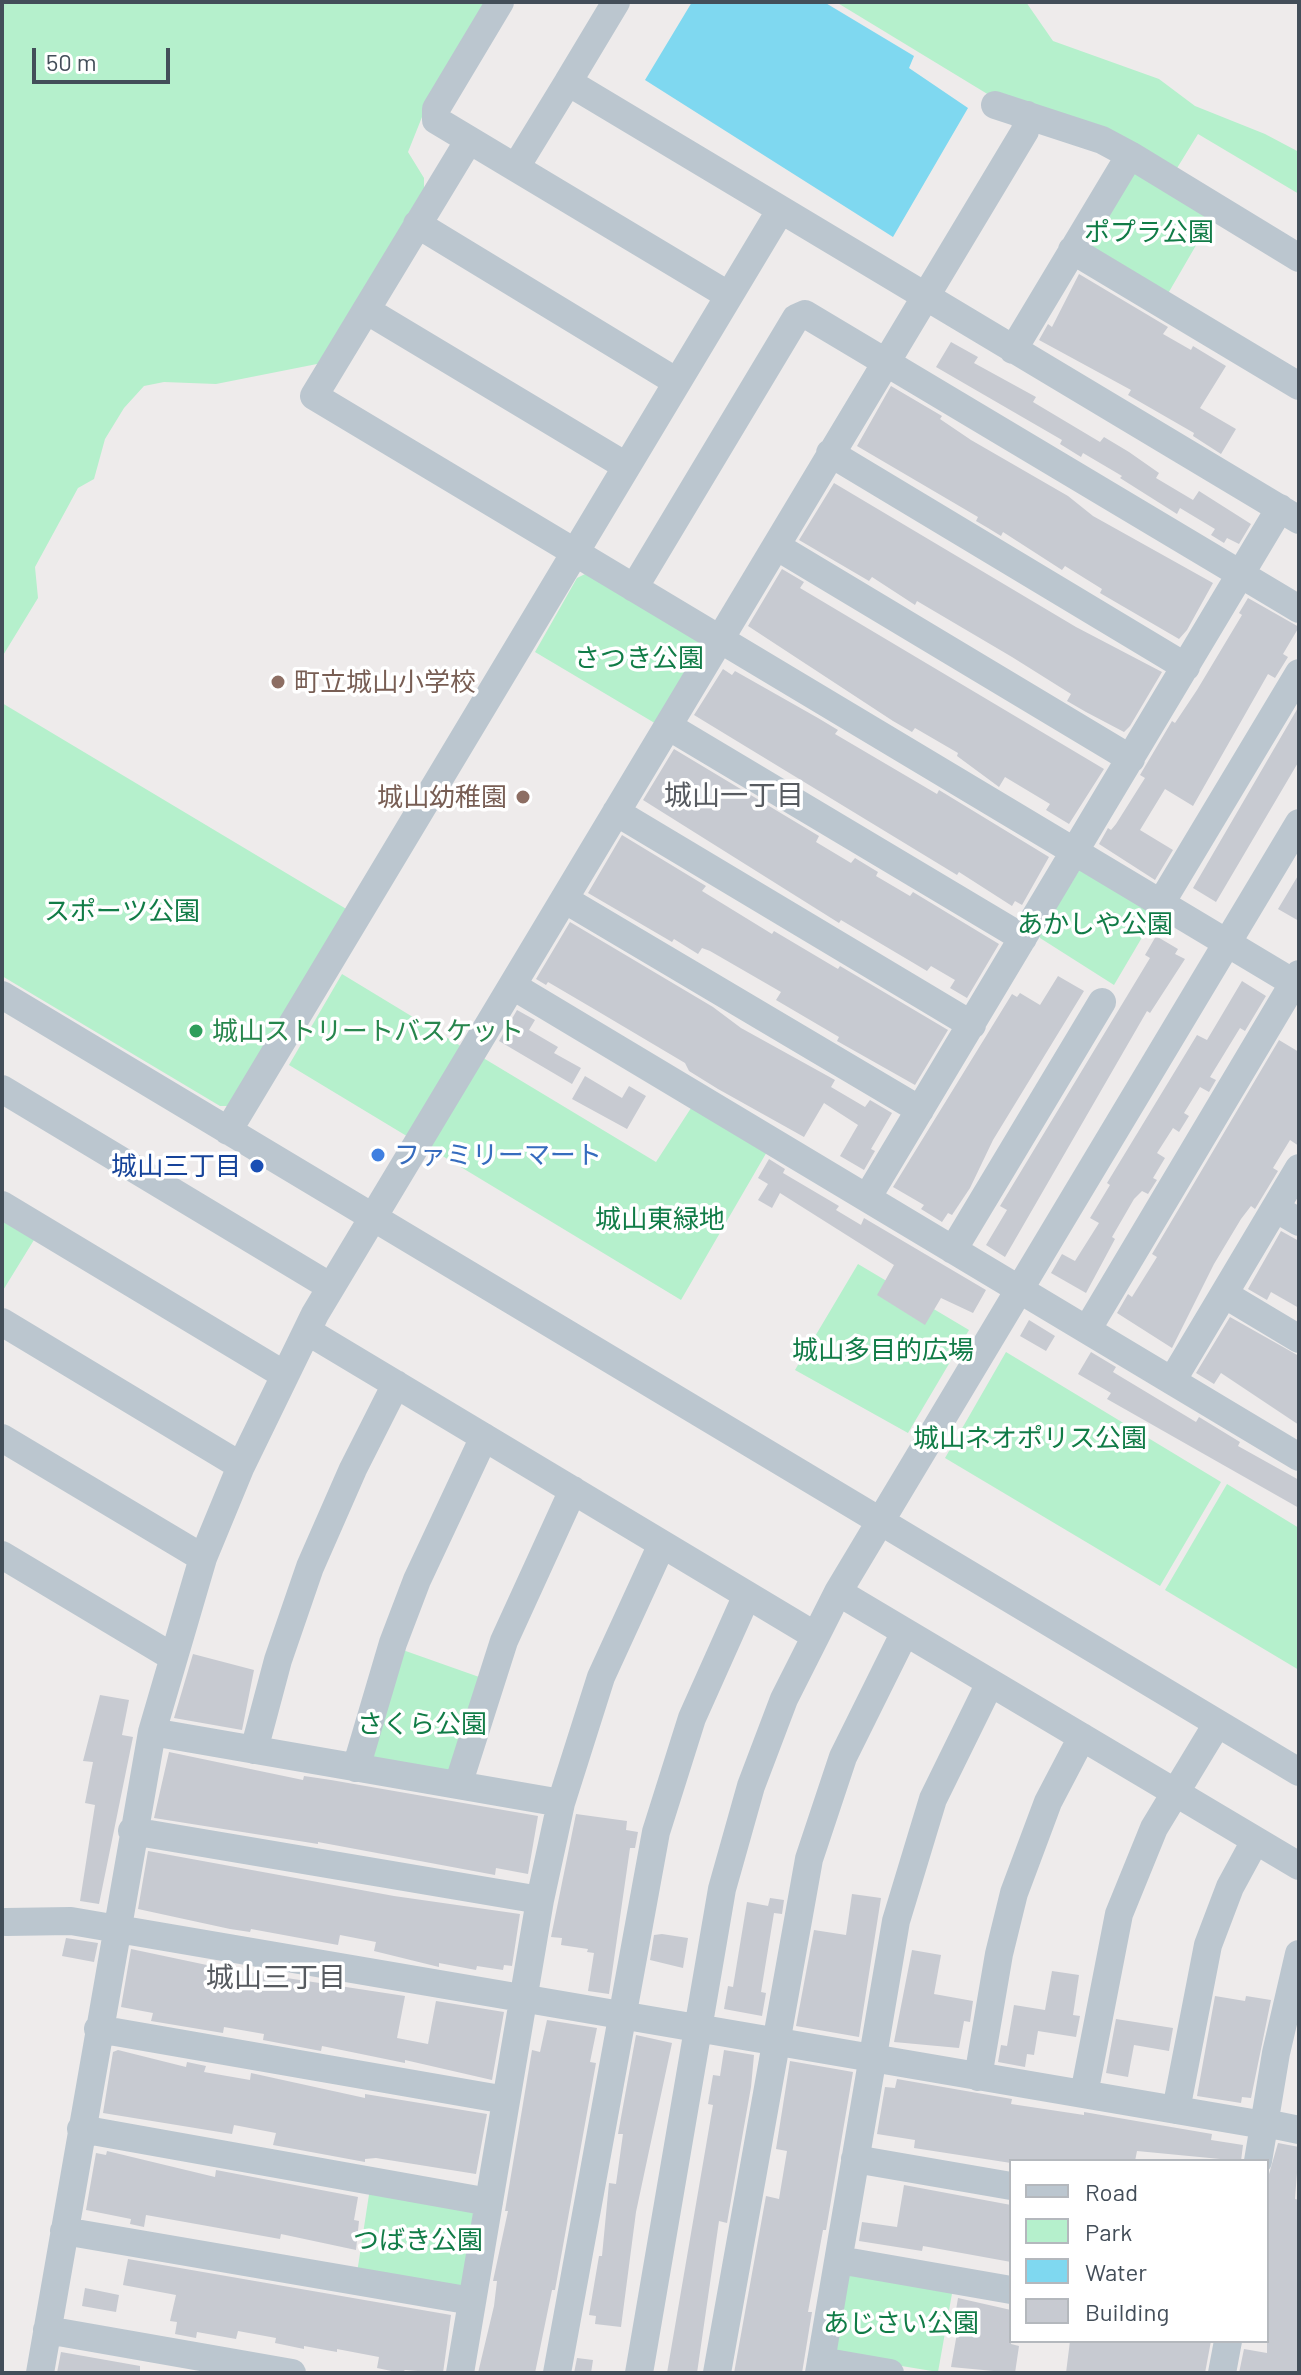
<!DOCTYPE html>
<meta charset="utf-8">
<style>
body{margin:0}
#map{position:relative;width:1301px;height:2375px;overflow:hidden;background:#eeebeb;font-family:Barlow,sans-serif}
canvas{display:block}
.frame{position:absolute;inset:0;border:4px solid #434e59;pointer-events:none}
.legend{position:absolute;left:1009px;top:2159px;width:260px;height:184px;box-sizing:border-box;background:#fff;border:2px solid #b4b8bd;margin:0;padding:10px 14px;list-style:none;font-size:24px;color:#434e59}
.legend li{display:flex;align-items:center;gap:16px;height:40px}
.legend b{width:40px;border:2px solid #b4b8bd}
.scale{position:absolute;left:32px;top:48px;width:138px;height:36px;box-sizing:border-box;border:4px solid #434e59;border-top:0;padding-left:10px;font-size:24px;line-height:28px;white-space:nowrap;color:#434e59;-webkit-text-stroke:6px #fff;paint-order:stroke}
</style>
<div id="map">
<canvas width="1301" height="2375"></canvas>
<div class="frame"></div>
<ul class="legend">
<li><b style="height:10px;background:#bbc6cf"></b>Road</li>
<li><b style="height:22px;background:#b5f0cc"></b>Park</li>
<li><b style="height:22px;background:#7fd8f0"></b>Water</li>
<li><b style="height:22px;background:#c7cad1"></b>Building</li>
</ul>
<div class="scale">50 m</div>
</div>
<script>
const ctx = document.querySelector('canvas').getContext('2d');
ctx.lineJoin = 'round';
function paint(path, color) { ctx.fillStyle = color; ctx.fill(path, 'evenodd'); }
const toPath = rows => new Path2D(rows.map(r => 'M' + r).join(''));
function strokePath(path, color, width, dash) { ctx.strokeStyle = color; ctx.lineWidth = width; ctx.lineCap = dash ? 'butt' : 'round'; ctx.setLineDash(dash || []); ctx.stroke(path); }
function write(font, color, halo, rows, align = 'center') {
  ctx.font = font + ' Barlow,"Noto Sans JP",sans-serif'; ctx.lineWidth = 7; ctx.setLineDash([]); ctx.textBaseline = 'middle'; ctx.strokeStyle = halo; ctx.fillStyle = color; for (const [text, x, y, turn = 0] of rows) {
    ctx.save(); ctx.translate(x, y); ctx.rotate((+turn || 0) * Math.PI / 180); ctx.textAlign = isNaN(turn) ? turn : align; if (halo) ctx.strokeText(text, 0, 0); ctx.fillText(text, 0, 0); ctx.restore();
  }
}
paint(toPath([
 [2,2,490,2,422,117,408,152,424,178,424,193,322,363,216,384,164,382,144,386,124,408,105,439,94,479,78,488,35,567,38,598,2,657],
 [836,2,1026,2,1053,41,1159,79,1195,106,1265,134,1299,152,1299,194,1198,134,1174,173,994,98],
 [1129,170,1213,216,1166,297,1088,251],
 [589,572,704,645,658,725,535,652,577,578],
 [2,703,348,910,233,1106,220,1106,2,976],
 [1080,869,1157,912,1114,985,1040,938,1039,934],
 [342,974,464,1048,410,1138,289,1065],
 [480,1056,656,1162,693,1105,768,1150,681,1300,426,1146],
 [2,1214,37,1235,2,1292],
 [858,1264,969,1330,908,1433,795,1370],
 [1006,1352,1221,1482,1160,1586,945,1458],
 [1227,1484,1299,1528,1299,1670,1165,1590],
 [400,1649,482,1678,455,1771,372,1763],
 [370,2188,474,2205,465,2287,357,2273],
 [845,2275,953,2288,938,2372,835,2355]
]), '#b5f0cc');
paint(toPath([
 [692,2,824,2,914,56,909,68,968,108,893,237,645,80]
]), '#7fd8f0');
paint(toPath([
 [1079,274,1168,327,1163,334,1191,350,1193,346,1226,366,1200,408,1236,429,1221,454,1193,436,1194,433,1128,395,1131,390,1039,340,1048,324,1052,327],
 [951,342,978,357,974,363,1036,397,1033,402,1100,442,1104,437,1129,452,1159,473,1156,478,1193,500,1199,491,1251,524,1239,544,1227,538,1224,543,1211,535,1215,529,1180,508,1177,514,1120,478,1122,476,1083,453,1081,457,1060,444,1062,440,936,367],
 [891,386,942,416,940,419,971,440,1068,496,1093,516,1213,583,1187,630,1179,639,1100,593,1102,589,1065,566,1062,570,1003,532,1001,536,988,528,976,521,978,517,857,446],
 [834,483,1076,627,1162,672,1130,726,1124,732,1086,712,1067,701,1071,694,1012,657,917,601,915,605,872,577,869,581,799,540],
 [782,569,804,582,800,588,1104,769,1069,824,1046,810,1050,804,1005,777,999,787,957,756,958,753,915,728,912,732,893,721,748,626],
 [1248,598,1299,627,1283,654,1288,657,1275,678,1268,674,1193,806,1165,789,1140,830,1173,850,1155,880,1099,844,1108,828,1111,830,1116,824,1145,778,1140,775,1172,721,1175,723,1197,690,1242,615,1239,613],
 [723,669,732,675,735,671,818,718,838,730,835,734,937,794,939,790,1049,857,1022,905,1015,901,1012,906,959,872,957,875,694,715],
 [1299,706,1299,761,1216,902,1193,888],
 [674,749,819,836,816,842,851,863,855,858,878,872,876,876,910,896,913,892,999,944,967,998,950,988,955,980,931,966,927,971,841,920,839,923,643,800],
 [622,835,706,886,702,891,772,934,774,931,838,969,840,966,948,1030,915,1085,837,1041,839,1037,776,1000,781,992,710,951,702,948,698,954,674,939,672,942,588,893],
 [1299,874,1299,921,1278,909],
 [570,922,713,1007,741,1028,835,1080,831,1087,865,1107,870,1100,892,1113,871,1149,875,1151,864,1170,840,1156,858,1125,824,1103,804,1137,718,1089,689,1071,685,1063,594,1009,548,982,546,985,536,979],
 [1156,936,1178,949,1175,954,1185,959,1150,1013,1147,1011,1005,1257,986,1245,1007,1210,1000,1206,1150,958,1145,955],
 [1058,976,1084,991,993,1140,970,1188,952,1215,948,1213,942,1222,921,1209,924,1205,893,1187,1012,994,1017,997,1020,993,1040,1005],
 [1242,981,1266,996,1245,1031,1240,1028,1210,1077,1216,1080,1209,1092,1200,1087,1184,1113,1189,1116,1179,1132,1173,1128,1157,1153,1165,1158,1153,1178,1157,1180,1148,1194,1142,1191,1134,1199,1112,1237,1115,1239,1086,1293,1051,1273,1062,1254,1075,1261,1099,1223,1090,1218,1110,1185,1107,1183,1197,1035,1207,1040],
 [517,1010,535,1020,529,1030,558,1047,554,1053,581,1068,572,1084,499,1041],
 [1279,1040,1299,1052,1299,1146,1290,1140,1273,1168,1278,1171,1255,1209,1251,1206,1241,1219,1214,1264,1172,1348,1117,1313,1128,1294,1132,1297,1157,1257,1152,1254],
 [585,1076,622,1098,629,1086,646,1096,627,1129,572,1099],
 [769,1159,785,1169,783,1173,839,1206,836,1210,861,1225,864,1218,986,1290,973,1313,941,1298,925,1325,877,1295,894,1265,780,1193,772,1208,758,1200,768,1184,758,1178],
 [1281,1231,1299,1241,1299,1308,1271,1292,1267,1300,1248,1289],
 [1230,1317,1299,1356,1299,1425,1221,1373,1214,1384,1196,1373],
 [1029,1320,1055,1336,1046,1351,1020,1336],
 [1091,1352,1116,1367,1113,1372,1196,1422,1199,1417,1240,1442,1238,1446,1299,1480,1299,1508,1107,1399,1111,1393,1078,1374],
 [193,1654,254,1670,242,1730,174,1718],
 [100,1695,129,1700,122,1735,133,1737,99,1904,80,1901,95,1805,85,1803,93,1762,83,1761],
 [169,1752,303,1780,304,1776,331,1780,538,1816,528,1874,496,1868,495,1875,318,1842,318,1844,154,1818],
 [576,1814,627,1821,626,1830,638,1832,635,1848,630,1848,609,1994,588,1991,594,1953,587,1952,588,1949,561,1945,562,1938,551,1937],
 [148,1851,394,1896,520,1914,512,1966,504,1965,503,1970,477,1966,476,1970,439,1963,439,1967,374,1951,376,1942,340,1935,338,1945,251,1929,250,1932,230,1929,138,1909],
 [852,1894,881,1898,859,2037,796,2026,814,1930,846,1935],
 [770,1898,784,1900,782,1914,774,1913,761,1992,766,1993,762,2016,724,2009,728,1986,733,1987,747,1902,768,1906],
 [662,1934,688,1938,683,1968,650,1960,654,1935],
 [66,1938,98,1943,94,1962,62,1956],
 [131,1949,221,1968,405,1996,397,2038,428,2044,436,2001,504,2012,492,2080,405,2060,405,2063,322,2046,321,2051,263,2040,264,2034,224,2027,223,2033,151,2021,153,2013,121,2007],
 [912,1950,941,1955,934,1994,973,2001,970,2022,964,2021,959,2048,894,2042],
 [1052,1971,1079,1975,1073,2015,1080,2016,1076,2037,1038,2031,1034,2055,1027,2054,1025,2067,998,2062,1001,2045,1007,2046,1014,2005,1045,2010],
 [1215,1996,1245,2001,1246,1996,1271,2000,1251,2098,1242,2097,1241,2103,1197,2096],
 [1116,2019,1173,2028,1169,2051,1134,2045,1128,2077,1106,2073],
 [547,2020,597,2028,590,2062,596,2063,555,2290,552,2290,535,2373,478,2373,494,2306,497,2281,493,2281,508,2211,505,2211,507,2199,532,2050,540,2052],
 [636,2035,672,2043,636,2212,621,2327,595,2324,596,2316,589,2315,599,2256,602,2256,609,2183,616,2184,623,2134,618,2134],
 [118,2050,186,2067,187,2062,206,2066,204,2072,250,2080,251,2073,365,2098,365,2094,487,2114,476,2174,376,2158,365,2159,365,2162,273,2145,276,2133,234,2125,232,2134,103,2113,113,2052],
 [724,2050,754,2055,751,2087,727,2223,719,2221,697,2373,667,2373,713,2105,708,2104,713,2075,720,2076],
 [790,2061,853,2072,826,2230,823,2230,808,2312,812,2312,802,2373,734,2373,766,2196,779,2199,787,2151,776,2149],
 [897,2079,1012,2099,1011,2104,1084,2115,1084,2112,1212,2134,1211,2140,1243,2145,1241,2161,1137,2151,1135,2161,1011,2163,914,2148,915,2140,877,2134,885,2087,895,2088],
 [1278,2143,1299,2147,1295,2199,1299,2200,1299,2373,1239,2373,1244,2349,1267,2353,1267,2181],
 [107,2151,215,2177,216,2170,358,2197,354,2220,359,2221,356,2250,281,2234,280,2239,146,2215,144,2227,130,2224,131,2219,86,2210,96,2153,106,2155],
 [904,2185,1011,2205,1011,2262,923,2246,922,2251,859,2241,862,2222,897,2227],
 [128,2259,451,2315,443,2373,405,2370,401,2373,377,2368,379,2357,337,2349,337,2352,304,2346,304,2349,275,2343,276,2338,238,2331,236,2339,197,2332,196,2338,175,2334,177,2322,170,2321,176,2295,123,2285],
 [85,2288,119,2295,116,2312,82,2306],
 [958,2298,1011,2310,1011,2344,1019,2346,1015,2373,951,2367,959,2322,954,2322],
 [1070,2341,1211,2341,1205,2373,1066,2373],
 [61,2352,140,2366,140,2373,57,2373],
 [577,2358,593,2360,591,2373,574,2373]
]), '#c7cad1');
strokePath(toPath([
 [500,2,436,109,436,120,728,295],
 [616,2,568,82,1299,520],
 [995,105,1102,140,1130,155],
 [469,140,314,396,1299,986],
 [516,167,568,82],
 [417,224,677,382],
 [1072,250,1299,386],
 [366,310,626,466],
 [1013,350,1130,155,1299,258],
 [830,453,1186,667],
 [776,546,1131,759],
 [634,588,796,318,805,314,1299,609],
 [668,726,1023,938],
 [616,812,972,1025],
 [564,899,920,1110],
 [1161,903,1299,673],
 [513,986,1299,1457],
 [2,995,1299,1772],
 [2,1089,331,1287],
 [228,1131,780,211],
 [867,1198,1280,508],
 [2,1205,283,1374],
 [1275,1208,1299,1222],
 [953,1250,1102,1002],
 [1224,1294,1299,1339],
 [2,1322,241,1466],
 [1087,1330,1299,974],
 [307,1331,814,1635],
 [1172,1381,1299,1168],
 [2,1438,203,1558],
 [2,1555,171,1656],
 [838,1592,1299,1866],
 [152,1732,561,1803],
 [254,1750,278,1660,310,1567,353,1469,396,1384],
 [356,1768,393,1643,417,1580,484,1437],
 [458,1785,504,1641,573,1490],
 [132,1831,540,1900],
 [6,1922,71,1921,1264,2125],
 [98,2029,506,2100],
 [978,2077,999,1954,1014,1893,1048,1802,1082,1737],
 [1084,2094,1119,1914,1154,1828,1217,1724],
 [1176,2110,1208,1945,1230,1887,1255,1841],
 [1265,2123,1299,2130],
 [81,2129,489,2202],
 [855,2159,1011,2186],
 [1258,2161,1276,2053,1299,1954],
 [64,2231,472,2301],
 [839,2260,1011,2290],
 [47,2330,292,2373],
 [821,2361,890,2373],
 [40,2373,152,1732,203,1558,241,1466,315,1314,1025,131,1027,115],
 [460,2373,540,1900,561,1803,601,1677,662,1544],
 [557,2373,656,1832,692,1718,747,1595],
 [639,2373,722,1889,751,1786,784,1699,838,1592,1299,823],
 [717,2373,809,1859,843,1757,905,1632],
 [819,2373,896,1921,933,1799,990,1683],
 [1222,2373,1228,2341]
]), '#bbc6cf', 28);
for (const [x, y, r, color] of [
 [278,682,8,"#8d6e63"],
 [523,797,8,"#8d6e63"],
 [196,1031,8,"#2e9e5b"],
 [378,1155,8,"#3f7fe0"],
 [257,1166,8,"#1a4fb4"]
]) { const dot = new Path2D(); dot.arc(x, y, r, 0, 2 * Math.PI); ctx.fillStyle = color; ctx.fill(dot); strokePath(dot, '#fff', 3); }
write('26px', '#117c47', '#fff', [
 ["ポプラ公園",1149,232],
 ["さつき公園",639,658],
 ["スポーツ公園",122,911],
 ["あかしや公園",1095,924],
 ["城山東緑地",660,1219],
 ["城山多目的広場",883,1350],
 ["城山ネオポリス公園",1030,1438],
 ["さくら公園",422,1724],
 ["つばき公園",418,2240],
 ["あじさい公園",901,2323]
]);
write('26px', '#785e54', '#fff', [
 ["町立城山小学校",294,682],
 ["城山幼稚園",507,797,"right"]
], 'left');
write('26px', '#27864d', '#fff', [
 ["城山ストリートバスケット",212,1031]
], 'left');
write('26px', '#366cbe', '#fff', [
 ["ファミリーマート",394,1155]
], 'left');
write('26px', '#164399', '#fff', [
 ["城山三丁目",241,1166]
], 'right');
write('28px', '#575b60', '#fff', [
 ["城山一丁目",734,796],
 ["城山三丁目",276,1978]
]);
</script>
